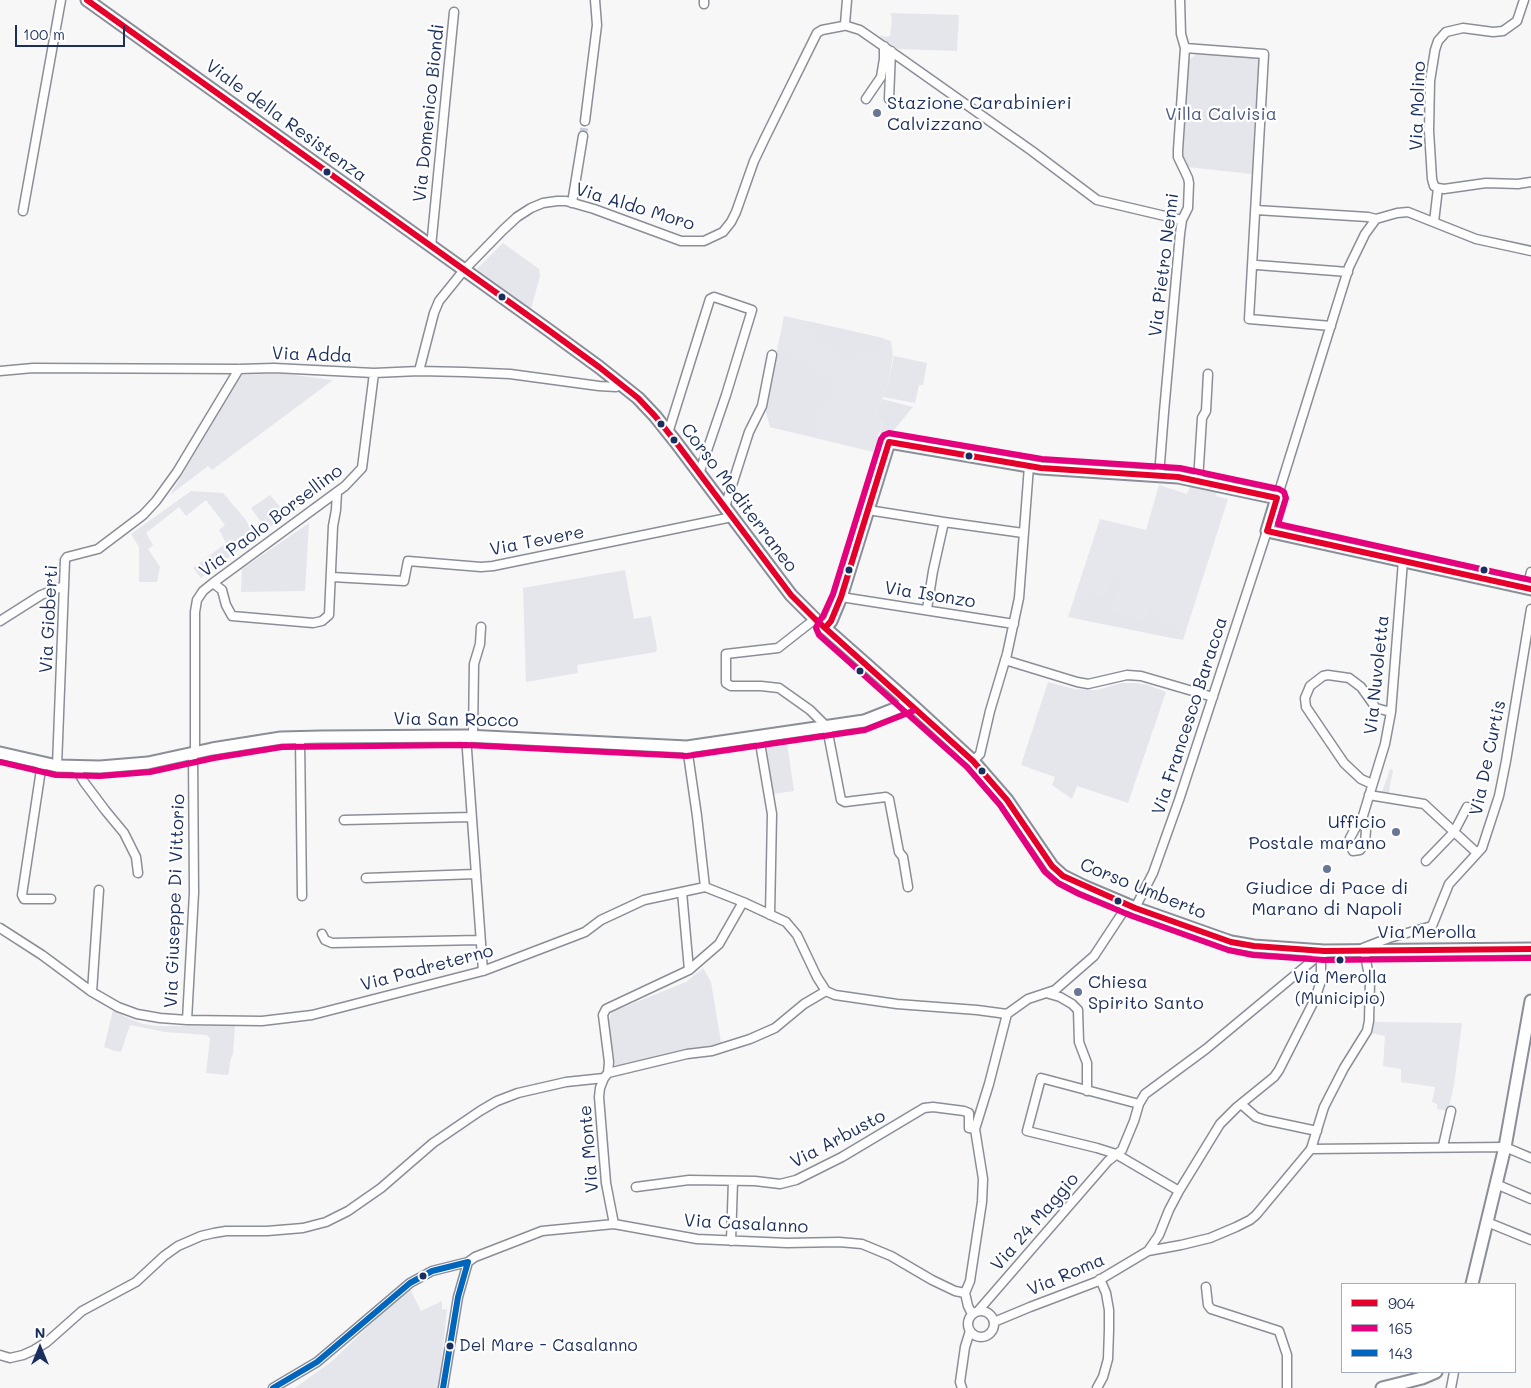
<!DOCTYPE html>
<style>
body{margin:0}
#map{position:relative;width:1531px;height:1388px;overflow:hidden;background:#f7f7f8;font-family:Mali,sans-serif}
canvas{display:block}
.legend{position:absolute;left:1341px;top:1283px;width:175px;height:90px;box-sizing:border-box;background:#fff;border:1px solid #a4acbf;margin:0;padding:6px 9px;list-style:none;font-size:15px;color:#1b2f5e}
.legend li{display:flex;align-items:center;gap:10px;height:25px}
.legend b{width:25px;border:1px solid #a4acbf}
.north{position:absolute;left:15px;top:1323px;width:50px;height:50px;-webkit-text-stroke:4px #fff;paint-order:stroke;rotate:0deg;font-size:14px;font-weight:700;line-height:20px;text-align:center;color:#1b2f5e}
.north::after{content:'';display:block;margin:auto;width:18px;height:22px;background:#1b2f5e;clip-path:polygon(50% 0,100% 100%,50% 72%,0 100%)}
.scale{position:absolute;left:15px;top:25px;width:110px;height:22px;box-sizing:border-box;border:2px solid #1b2f5e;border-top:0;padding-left:6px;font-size:15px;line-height:18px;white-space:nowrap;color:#1b2f5e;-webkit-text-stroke:4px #fff;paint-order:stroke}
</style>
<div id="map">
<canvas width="1531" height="1388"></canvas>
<ul class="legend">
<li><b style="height:6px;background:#e4002b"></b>904</li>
<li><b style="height:6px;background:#e5007d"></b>165</li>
<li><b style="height:6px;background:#0065bd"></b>143</li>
</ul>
<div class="north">N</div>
<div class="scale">100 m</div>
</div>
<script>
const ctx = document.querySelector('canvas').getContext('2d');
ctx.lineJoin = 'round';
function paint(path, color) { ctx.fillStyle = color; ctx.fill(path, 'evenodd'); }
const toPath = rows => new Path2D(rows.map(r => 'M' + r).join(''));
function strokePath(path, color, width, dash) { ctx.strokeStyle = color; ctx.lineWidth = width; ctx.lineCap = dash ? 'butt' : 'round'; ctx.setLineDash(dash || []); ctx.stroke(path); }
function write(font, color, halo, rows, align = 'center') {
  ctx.font = font + ' Mali,sans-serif'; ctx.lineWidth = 4.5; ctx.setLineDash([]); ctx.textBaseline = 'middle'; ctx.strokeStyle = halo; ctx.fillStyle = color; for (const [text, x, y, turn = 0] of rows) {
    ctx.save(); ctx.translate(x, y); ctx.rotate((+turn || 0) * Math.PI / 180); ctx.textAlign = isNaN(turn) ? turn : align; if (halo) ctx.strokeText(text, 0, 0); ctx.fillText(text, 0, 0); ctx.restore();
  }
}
paint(toPath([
 [784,316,878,337,891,341,893,356,889,379,875,419,883,422,873,452,770,427,765,408],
 [1159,485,1187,494,1190,486,1218,489,1216,496,1228,499,1183,640,1068,617,1100,519,1146,530],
 [1372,1022,1462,1023,1454,1085,1448,1111,1437,1109,1437,1104,1432,1102,1435,1087,1401,1082,1401,1069,1383,1066,1385,1036,1371,1033]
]), '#e6e7ec');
paint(toPath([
 [890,13,959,15,957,51,898,49,880,37,881,35,885,37,890,36,892,18],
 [1198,53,1255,57,1259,59,1260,63,1254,172,1252,174,1187,167,1183,162,1188,61],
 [503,243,539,269,540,276,531,309,477,269],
 [808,321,878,337,885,339,870,361,867,360,871,352,862,345,852,362,813,336,814,332,807,327],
 [783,349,838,383,814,419,814,428,819,438,770,427,765,408,777,350],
 [894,356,927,363,923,385,919,385,915,403,883,397,889,379],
 [261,374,286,374,333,380,212,470,208,466,170,495,240,378,242,375],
 [882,399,913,407,889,436,880,434,883,422,875,419],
 [313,487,316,494,270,527,263,525,251,508,270,495,281,508],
 [191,491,223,493,246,520,251,530,251,541,201,578,193,568,226,543,219,530,225,525,206,500,186,516,179,507,146,533,153,545,148,549,160,567,157,582,139,582,139,547,131,534],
 [309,523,305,591,241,592,242,569],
 [625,570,634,619,651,616,657,648,656,652,577,665,578,673,526,682,523,588],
 [1113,573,1123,576,1111,611,1145,621,1149,607,1157,619,1179,628,1177,639,1078,619,1087,593,1105,598],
 [1048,682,1074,689,1086,690,1097,690,1122,683,1136,683,1148,685,1166,692,1128,803,1077,786,1072,799,1052,785,1055,777,1021,765],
 [787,743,794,791,773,794,765,747],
 [1390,769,1393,770,1388,797,1381,795],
 [703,968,711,982,722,1048,616,1068,608,1022,612,1012,686,982],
 [113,1010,130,1019,143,1024,155,1026,235,1026,233,1053,230,1062,229,1072,228,1075,206,1073,210,1038,207,1035,165,1032,130,1025,121,1052,115,1051,104,1047],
 [410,1289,421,1311,442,1301,442,1310,447,1309,439,1388,295,1388,332,1361,394,1302]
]), '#e5e6ec');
strokePath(toPath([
 [583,136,585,121]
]), '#cbcfd9', 8, [8, 4]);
const street = toPath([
 [704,4,704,0],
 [845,24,847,0],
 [847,26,860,30,906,62,1032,151,1097,200,1182,220],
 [1185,48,1264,54,1249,319,1331,326],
 [866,99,881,77,884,59,884,46],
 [889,99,891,51],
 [585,121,597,25,595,0],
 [1438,188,1434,186,1432,179,1429,131,1430,81,1435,50,1438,41,1446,32,1463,28,1493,32,1503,31,1517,21,1524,0],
 [1438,188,1444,189,1486,183,1518,184,1531,182],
 [572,203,583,136],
 [1256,210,1368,217,1376,219],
 [23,211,61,0],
 [1434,222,1438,188],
 [431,247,454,12],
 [1257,265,1348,272],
 [0,371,33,368,239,369,274,368,374,373,419,371,464,372,510,374,599,386,616,387,621,384],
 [419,371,434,313,439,301,464,270,503,230,517,217,531,208,543,203,557,201,566,201,594,209,681,241,704,241,723,232,731,222,736,212,754,161,765,138,817,33,822,30,843,26],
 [668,433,710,299,714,297,752,310,726,395,699,474],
 [1159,476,1164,412,1180,234,1182,220,1188,208,1189,183,1188,178,1178,157,1178,150,1185,48,1181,34,1180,0],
 [1198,481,1202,418,1206,411,1208,374],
 [1277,498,1349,267,1365,234,1376,219,1397,213,1408,212,1476,239,1531,251],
 [725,507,749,432,762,406,772,355],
 [868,510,944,522],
 [332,577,404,581,408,561,481,567,493,566,732,517],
 [213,583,222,590,226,605,232,616,313,623,322,621,329,615,333,526,336,510,337,492],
 [1527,588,1531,572],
 [841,597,1014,624],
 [927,609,933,571,944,522,1023,533],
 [815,619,778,648,726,654,726,683,731,686,761,686,779,688,810,710,823,723,827,728,841,800,845,802,886,797,889,799,899,852,903,857,908,887],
 [0,621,41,595,64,586],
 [1005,660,1077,682,1088,684,1127,675,1141,676,1213,697],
 [466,736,483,971],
 [473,736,474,664,480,644,481,627],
 [759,737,772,814,770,915],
 [300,738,302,896],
 [687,747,697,816,705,887],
 [195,753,195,612,197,600,203,591,213,583,345,486,362,468,374,373],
 [973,761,980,754,990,711,1007,654,1019,598,1029,466],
 [42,763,22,895,24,899,51,899],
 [57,766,65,560,67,557,98,549,143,515,156,501,177,472,239,369],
 [75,767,84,782,105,810,124,833,136,857,138,873],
 [1372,784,1361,779,1344,763,1306,707,1305,698,1310,686,1323,676,1328,675,1349,678,1361,687,1376,708,1391,712],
 [1369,795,1424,804,1477,853],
 [1362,819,1366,830,1365,843,1360,850,1353,851,1349,843,1350,838,1357,825,1362,819,1385,744,1391,712,1403,561],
 [344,820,471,817],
 [1426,861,1454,832,1467,807],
 [366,878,475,874],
 [682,892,689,970],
 [1135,908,1153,873,1179,800,1267,531],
 [0,928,42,955,92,992,118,1007,137,1014,160,1018,187,1020,262,1021,312,1015,483,971,585,932,601,920,644,900,705,887,743,902,786,922,797,935,817,977,826,991,835,995,897,1004,977,1010,1007,1014],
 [322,934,325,940,332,943,480,940],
 [1363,948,1389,938,1432,926,1449,884,1482,848,1499,796,1506,761,1531,609],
 [92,992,99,890],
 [1046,993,1060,997,1072,1004,1078,1010,1079,1042,1087,1063,1087,1091],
 [187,1020,194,893,193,753],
 [608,1073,687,1054,712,1051,750,1039,775,1028,804,1004,826,991],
 [1139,1104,1041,1078,1027,1131,1097,1148,1116,1154,1179,1191],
 [1241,1104,1256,1117,1265,1120,1317,1131],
 [1443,1146,1451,1111],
 [1311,1149,1505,1147,1531,1158],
 [1496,1184,1531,1199],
 [636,1187,689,1180,755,1181,780,1184,796,1180,842,1157,924,1108,933,1107,964,1111,969,1113,969,1128,975,1129],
 [1487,1222,1531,1240],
 [614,1224,606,1183,599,1097,600,1088,604,1078,608,1073,609,1062,603,1015,606,1009,689,970,719,944,743,902],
 [731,1241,733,1181],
 [1148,1251,1159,1235,1169,1210,1179,1191,1220,1124,1237,1107,1274,1077,1279,1070,1315,999,1321,981,1321,963,1324,951],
 [1206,1287,1208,1305,1211,1309,1279,1331,1287,1355,1287,1388],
 [965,1293,970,1281,982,1202,983,1179,975,1129,989,1084,1007,1014,1028,999,1055,990,1094,956,1121,915,1126,904],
 '968 1324a13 13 0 1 1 26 0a13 13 0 1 1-26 0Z',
 [978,1311,1108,1161,1122,1150,1134,1121,1139,1104,1145,1094,1206,1049,1324,951],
 [994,1322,1030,1307,1096,1282,1148,1251,1181,1245,1210,1238,1236,1227,1250,1220,1256,1215,1311,1149,1324,1107,1344,1068,1367,1031,1369,1021,1370,981,1364,950],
 [0,1355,10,1358,23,1355,34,1350,47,1342,82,1311,136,1282,164,1256,178,1246,201,1236,214,1233,226,1231,267,1231,303,1228,326,1222,348,1211,381,1188,433,1143,480,1111,497,1101,518,1093,566,1082,604,1078],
 [273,1388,317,1362,410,1283,432,1271,468,1262,475,1257,542,1231,614,1224,697,1239,787,1243,839,1242,862,1244,891,1256,932,1280,955,1291,965,1293,968,1306,972,1314],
 [443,1388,458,1297,468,1262],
 [962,1388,960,1382,965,1347,970,1331],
 [1097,1388,1103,1377,1108,1359,1109,1330,1109,1310,1106,1293,1100,1279],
 [1451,1388,1454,1372]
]);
const secondary = toPath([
 [87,0,547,329,599,367,638,398,655,416,675,441,791,595,815,619,910,703,973,761,1007,800,1052,866,1063,876,1083,886,1135,908,1231,942,1254,946,1324,951,1531,949],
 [825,628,831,621,841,597,889,442,1041,468,1178,477,1277,498,1267,531,1531,589],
 [0,753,57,766,100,767,148,763,212,749,281,738,321,737,466,736,687,747,864,721,910,703],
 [1472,1284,1505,1147,1531,1001],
 [1382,1388,1422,1378,1436,1372]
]);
strokePath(street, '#8a8e97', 11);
strokePath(secondary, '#8a8e97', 15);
strokePath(street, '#fefefe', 8);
strokePath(secondary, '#fefefe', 11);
strokePath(toPath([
 [87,0,547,329,599,367,638,398,655,416,675,441,791,595,815,619,973,761,1007,800,1052,866,1063,876,1135,908,1231,942,1254,946,1324,951,1531,949],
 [825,628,831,621,841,597,889,442,1041,468,1178,477,1277,498,1267,531,1531,589]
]), '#e4002b', 6);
strokePath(toPath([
 [1531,580,1278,524,1286,498,1284,492,1279,489,1180,468,1042,459,889,433,884,435,881,439,833,594,823,616,818,623,816,628,819,635,967,767,1000,805,1045,872,1058,883,1079,894,1132,916,1228,950,1253,955,1324,960,1531,958],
 [0,762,56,775,100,776,150,772,214,758,282,747,466,745,687,756,865,730,913,711]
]), '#e5007d', 6);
strokePath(toPath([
 [273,1388,317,1362,410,1283,432,1271,468,1262],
 [443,1388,458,1297,468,1262]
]), '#0065bd', 6);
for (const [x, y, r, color] of [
 [877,113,5,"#687594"],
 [327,172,4.5,"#1b2f5e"],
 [502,297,4.5,"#1b2f5e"],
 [661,424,4.5,"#1b2f5e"],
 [674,440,4.5,"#1b2f5e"],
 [969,456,4.5,"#1b2f5e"],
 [849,570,4.5,"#1b2f5e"],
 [1484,570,4.5,"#1b2f5e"],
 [860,671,4.5,"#1b2f5e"],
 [982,771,4.5,"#1b2f5e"],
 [1396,832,5,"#687594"],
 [1327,869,5,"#687594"],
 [1118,901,4.5,"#1b2f5e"],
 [1340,960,4.5,"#1b2f5e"],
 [1078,992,5,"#687594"],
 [423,1276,4.5,"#1b2f5e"],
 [450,1346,4.5,"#1b2f5e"]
]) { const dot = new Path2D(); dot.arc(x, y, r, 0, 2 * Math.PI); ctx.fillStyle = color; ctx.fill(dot); strokePath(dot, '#fff', 2); }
write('17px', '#1b2f5e', '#fff', [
 ["Via Merolla",1340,978],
 ["(Municipio)",1340,999],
 ["Del Mare - Casalanno",459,1346,"left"]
]);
write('18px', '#1b2f5e', '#fff', [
 ["Stazione Carabinieri",887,103],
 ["Calvizzano",887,124],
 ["Ufficio",1386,822,"right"],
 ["Postale marano",1386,843,"right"],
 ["Giudice di Pace di",1327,888,"center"],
 ["Marano di Napoli",1327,909,"center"],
 ["Chiesa",1088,982],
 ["Spirito Santo",1088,1003]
], 'left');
write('18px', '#1b2f5e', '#fff', [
 ["Via Molino",1418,106,-88],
 ["Via Domenico Biondi",429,113,-84],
 ["Viale della Resistenza",286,121,36],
 ["Via Aldo Moro",635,207,17],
 ["Via Pietro Nenni",1164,265,-83],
 ["Via Adda",312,355,2],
 ["Corso Mediterraneo",739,498,53],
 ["Via Paolo Borsellino",271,521,-37],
 ["Via Tevere",537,541,-11],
 ["Via Isonzo",930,595,9],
 ["Via Gioberti",49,619,-87],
 ["Via Nuvoletta",1377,675,-84],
 ["Via Francesco Baracca",1190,716,-72],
 ["Via San Rocco",456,720,1],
 ["Via De Curtis",1488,758,-78],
 ["Corso Umberto",1143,889,22],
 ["Via Giuseppe Di Vittorio",175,901,-88],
 ["Via Merolla",1427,932],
 ["Via Padreterno",427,968,-15],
 ["Via Arbusto",838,1139,-28],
 ["Via Monte",589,1149,-95],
 ["Via 24 Maggio",1035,1222,-49],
 ["Via Casalanno",746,1224,3],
 ["Via Roma",1066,1275,-23]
]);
write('18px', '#4a5a7f', '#fff', [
 ["Villa Calvisia",1221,114]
]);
</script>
